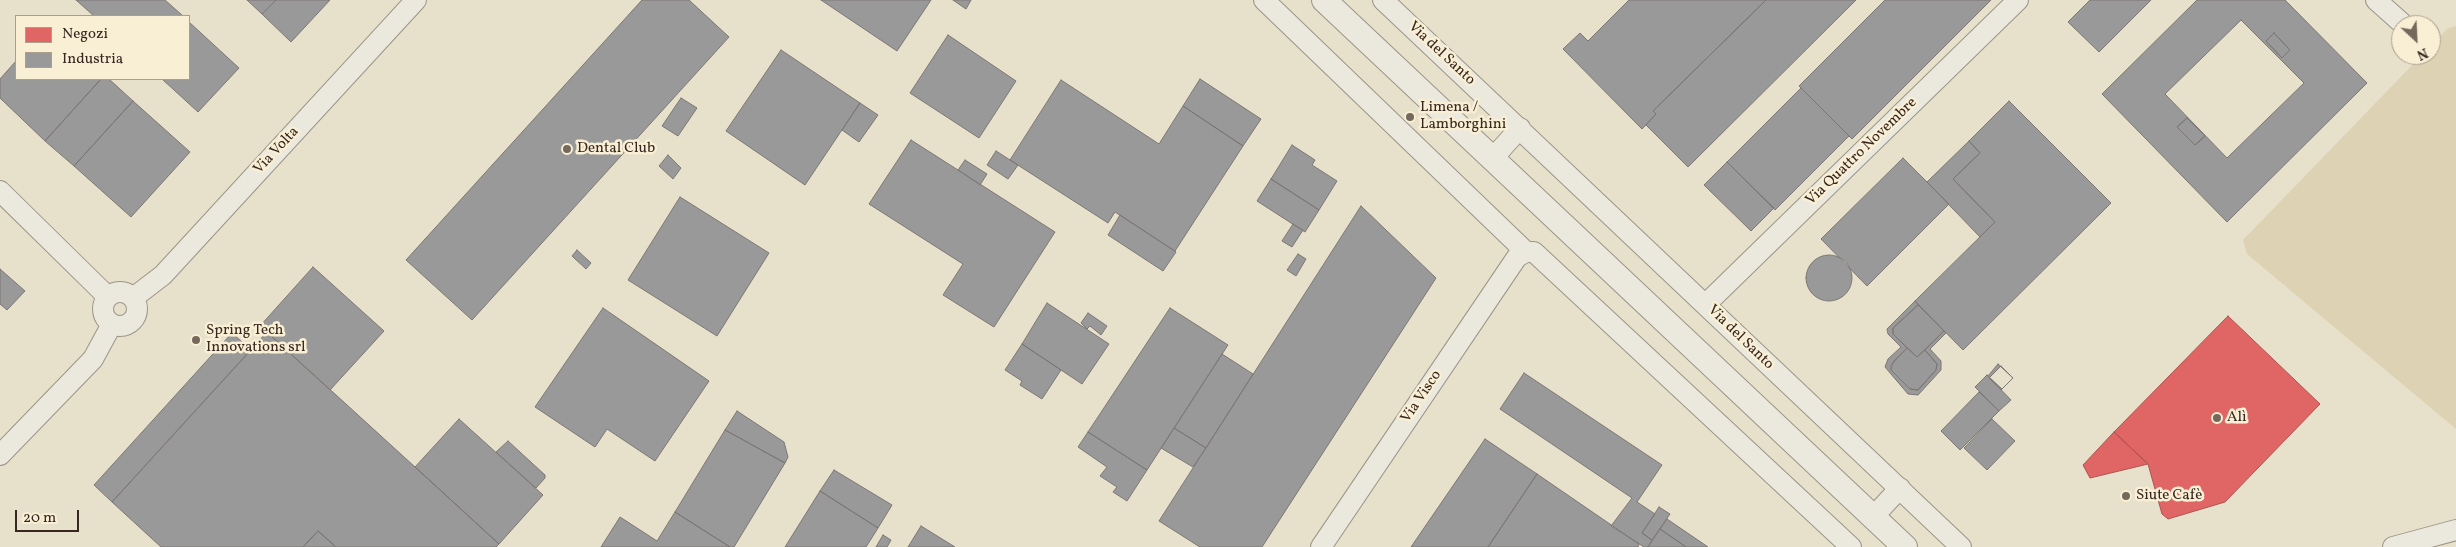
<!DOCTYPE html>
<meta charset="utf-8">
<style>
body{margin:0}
#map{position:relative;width:2456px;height:547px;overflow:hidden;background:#e7e0ca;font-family:Vollkorn,serif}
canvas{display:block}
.legend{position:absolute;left:15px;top:15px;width:175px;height:65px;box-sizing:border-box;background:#f8efd4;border:1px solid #ab9f8c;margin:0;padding:6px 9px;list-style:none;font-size:15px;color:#382720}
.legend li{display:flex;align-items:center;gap:10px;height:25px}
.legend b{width:25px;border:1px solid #ab9f8c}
.north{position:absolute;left:2391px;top:15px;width:50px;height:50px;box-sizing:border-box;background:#f8efd4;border:1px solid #ab9f8c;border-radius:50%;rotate:155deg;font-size:14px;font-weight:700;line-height:20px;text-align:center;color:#382720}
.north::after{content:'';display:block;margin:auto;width:18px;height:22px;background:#75685c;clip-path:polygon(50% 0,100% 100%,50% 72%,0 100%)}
.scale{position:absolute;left:15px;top:510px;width:64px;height:22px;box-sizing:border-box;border:2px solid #382720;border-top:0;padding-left:6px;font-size:15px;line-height:18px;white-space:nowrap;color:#382720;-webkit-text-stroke:4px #f8efd4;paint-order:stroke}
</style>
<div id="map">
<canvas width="2456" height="547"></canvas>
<ul class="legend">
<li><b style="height:14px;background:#e06666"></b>Negozi</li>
<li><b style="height:14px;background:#999"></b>Industria</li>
</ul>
<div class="north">N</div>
<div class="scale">20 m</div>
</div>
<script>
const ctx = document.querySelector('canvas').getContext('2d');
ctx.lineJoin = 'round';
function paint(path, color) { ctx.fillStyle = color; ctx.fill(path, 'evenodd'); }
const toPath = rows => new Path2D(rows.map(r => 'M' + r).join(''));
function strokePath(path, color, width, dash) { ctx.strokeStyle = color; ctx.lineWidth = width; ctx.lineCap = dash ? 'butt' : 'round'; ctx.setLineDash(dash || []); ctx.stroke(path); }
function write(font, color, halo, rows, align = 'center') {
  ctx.font = font + ' Vollkorn,serif'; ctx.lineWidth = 5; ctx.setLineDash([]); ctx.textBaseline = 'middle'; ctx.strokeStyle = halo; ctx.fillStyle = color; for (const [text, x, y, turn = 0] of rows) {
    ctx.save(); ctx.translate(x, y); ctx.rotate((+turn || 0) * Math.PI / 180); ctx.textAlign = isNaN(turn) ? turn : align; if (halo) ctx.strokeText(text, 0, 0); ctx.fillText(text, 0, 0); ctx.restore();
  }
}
paint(toPath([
 [2456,26,2456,429,2247,254,2243,240,2422,55,2431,55,2431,46,2447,29]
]), '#ddd2b4');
const shops = toPath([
 [2228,316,2320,404,2225,502,2168,519,2162,514,2148,464,2114,432,2228,316],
 [2114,432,2148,464,2090,478,2083,465,2114,432]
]);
paint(shops, '#e06666');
strokePath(shops, '#ae5351', 1);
const industry = toPath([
 [76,0,165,0,183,16,94,16,76,0],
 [247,0,276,0,262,14,247,0],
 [276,0,330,0,291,42,262,14,276,0],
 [642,0,689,0,729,37,472,320,406,260,642,0],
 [821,0,931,0,897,51,821,0],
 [953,0,971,0,966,9,953,0],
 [1629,0,1766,0,1653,111,1656,114,1642,129,1563,49,1580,33,1588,41,1629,0],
 [1766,0,1856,0,1688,167,1646,125,1656,114,1653,111,1766,0],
 [1885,0,1991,0,1852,139,1799,86,1885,0],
 [2090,0,2151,0,2099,52,2068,22,2090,0],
 [2197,0,2285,0,2367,83,2227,222,2102,94,2197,0],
 [2241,20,2304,83,2227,158,2165,94,2241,20],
 [2274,33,2290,50,2282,58,2266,41,2274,33],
 [2187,118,2205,136,2195,145,2177,127,2187,118],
 [189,22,239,68,198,112,162,79,189,79,189,22],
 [2274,33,2290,50,2282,58,2266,41,2274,33],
 [948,35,1016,81,979,138,910,93,948,35],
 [781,50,860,103,805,185,726,131,781,50],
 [16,61,16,79,101,79,45,141,0,98,0,79,16,61],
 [101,79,109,79,133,101,74,166,45,141,101,79],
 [1200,79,1261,119,1243,146,1183,106,1200,79],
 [1061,80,1159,144,1183,106,1243,146,1175,251,1115,212,1108,223,1010,160,1061,80],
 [1801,88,1849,136,1775,210,1727,162,1801,88],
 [681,98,697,108,678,136,662,126,681,98],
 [133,101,190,152,131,217,74,166,133,101],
 [2009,101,2111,203,1963,350,1915,301,1995,222,1953,179,1980,153,1969,141,2009,101],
 [860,103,878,115,859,142,842,130,860,103],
 [2187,118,2205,136,2195,145,2177,127,2187,118],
 [911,140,1055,232,994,327,943,295,963,264,869,204,911,140],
 [1969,141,1980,153,1953,179,1995,222,1980,237,1927,182,1969,141],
 [1292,145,1315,160,1312,165,1337,181,1319,210,1271,179,1292,145],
 [996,151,1018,165,1008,179,987,165,996,151],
 [668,155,681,168,673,179,659,166,668,155],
 [1903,158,1949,204,1867,286,1821,239,1903,158],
 [965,160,987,174,980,185,958,170,965,160],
 [1727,162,1774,208,1751,231,1704,185,1727,162],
 [1271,179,1319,210,1305,232,1257,201,1271,179],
 [680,197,769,253,717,336,628,280,680,197],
 [1361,206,1436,278,1262,547,1200,547,1159,521,1361,206],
 [1120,215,1176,252,1163,271,1108,235,1120,215],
 [1293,224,1303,230,1292,247,1282,241,1293,224],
 [577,250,591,263,586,269,572,256,577,250],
 [1298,254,1306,259,1296,276,1287,270,1298,254],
 '1806 278a23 23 0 1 1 46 0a23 23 0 1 1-46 0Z',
 [313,267,384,331,330,390,260,326,313,267],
 [0,269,25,291,7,310,0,304,0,269],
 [1915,301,1918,305,1893,328,1893,334,1907,348,1891,365,1891,370,1910,389,1918,390,1936,370,1937,364,1925,350,1944,331,1946,333,1930,349,1941,361,1941,370,1918,395,1908,394,1885,367,1888,359,1901,347,1888,334,1887,329,1915,301],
 [1047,303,1109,344,1082,384,1022,344,1047,303],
 [1918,305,1944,331,1917,357,1893,334,1893,328,1918,305],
 [603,308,709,381,655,461,607,429,595,447,535,407,603,308],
 [1170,308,1228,345,1147,470,1088,432,1170,308],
 [1088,313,1107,326,1101,335,1090,326,1087,329,1081,323,1088,313],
 [267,332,415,467,499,544,496,547,336,547,318,531,303,547,161,547,112,502,267,332],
 [232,333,251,350,112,502,94,485,232,333],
 [1022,344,1061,370,1042,399,1020,385,1022,381,1005,370,1022,344],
 [1907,348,1917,357,1925,350,1937,364,1936,370,1918,390,1910,389,1891,370,1893,362,1907,348],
 [1222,354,1253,374,1206,448,1174,428,1222,354],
 [1998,364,2013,378,2002,389,1988,376,1998,364],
 [2001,366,2013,378,2001,390,1989,378,2001,366],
 [1524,373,1662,465,1637,502,1655,514,1642,533,1652,540,1648,547,1644,547,1611,526,1632,498,1500,409,1524,373],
 [1987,375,2011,400,1999,411,1975,387,1987,375],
 [1979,392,1999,411,1960,450,1941,431,1979,392],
 [737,411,784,442,788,457,785,463,725,430,737,411],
 [459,419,543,495,499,544,415,467,459,419],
 [1992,419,2015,441,1987,470,1964,448,1992,419],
 [1174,428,1206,448,1193,467,1161,448,1174,428],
 [725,430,785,463,734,547,730,547,675,512,725,430],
 [1088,432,1147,470,1127,501,1113,492,1117,487,1100,476,1107,467,1078,447,1088,432],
 [1485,439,1537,474,1488,547,1411,547,1485,439],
 [508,441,545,475,545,478,536,488,496,452,508,441],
 [834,470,892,505,878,528,820,491,834,470],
 [1537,474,1639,544,1638,547,1488,547,1537,474],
 [820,491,878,528,866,547,785,547,820,491],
 [1659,507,1670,514,1652,540,1642,533,1659,507],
 [675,512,730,547,601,547,620,517,657,541,675,512],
 [1667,519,1708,547,1686,547,1660,529,1667,519],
 [921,526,955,547,908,547,921,526],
 [1660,529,1686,547,1648,547,1660,529],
 [318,531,336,547,303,547,318,531],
 [883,535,891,540,887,547,876,547,883,535]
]);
paint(industry, '#999');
strokePath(industry, '#7c7775', 1);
const minor = toPath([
 [1264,0,1526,252],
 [1383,0,1961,547],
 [2376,0,2404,25],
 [1493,158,1520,128],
 [0,191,108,297],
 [1526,252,1534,252,1851,547],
 '103 309a17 17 0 1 1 34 0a17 17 0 1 1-34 0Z',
 [133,298,163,275,416,0],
 [1706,304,2018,0],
 [0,455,93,359,112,324],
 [1873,517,1900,488],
 [1321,547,1517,257,1526,252],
 [2393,547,2456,530]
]);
const tertiary = toPath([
 [1324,0,1905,547]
]);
strokePath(minor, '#9b9587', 22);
strokePath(tertiary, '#9b9587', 26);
strokePath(minor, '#ebe8dd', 20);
strokePath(tertiary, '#ebe8dd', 24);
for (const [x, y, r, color] of [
 [1410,117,5,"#75685c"],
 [567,149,5,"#75685c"],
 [196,340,5,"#75685c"],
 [2217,418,5,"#75685c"],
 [2126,496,5,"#75685c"]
]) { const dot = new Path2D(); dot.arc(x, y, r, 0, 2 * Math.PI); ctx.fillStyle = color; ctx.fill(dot); strokePath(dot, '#f8efd4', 2); }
write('15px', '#382720', '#f8efd4', [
 ["Via del Santo",1441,54,43],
 ["Via Volta",277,151,-47],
 ["Via Quattro Novembre",1862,152,-44],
 ["Via del Santo",1740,338,44],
 ["Via Visco",1422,397,-56]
]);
write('15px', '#382720', '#f8efd4', [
 ["Limena /",1420,108],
 ["Lamborghini",1420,125],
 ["Dental Club",577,149],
 ["Spring Tech",206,331],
 ["Innovations srl",206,348],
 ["Alì",2227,418],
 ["Siute Cafè",2136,496]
], 'left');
</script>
